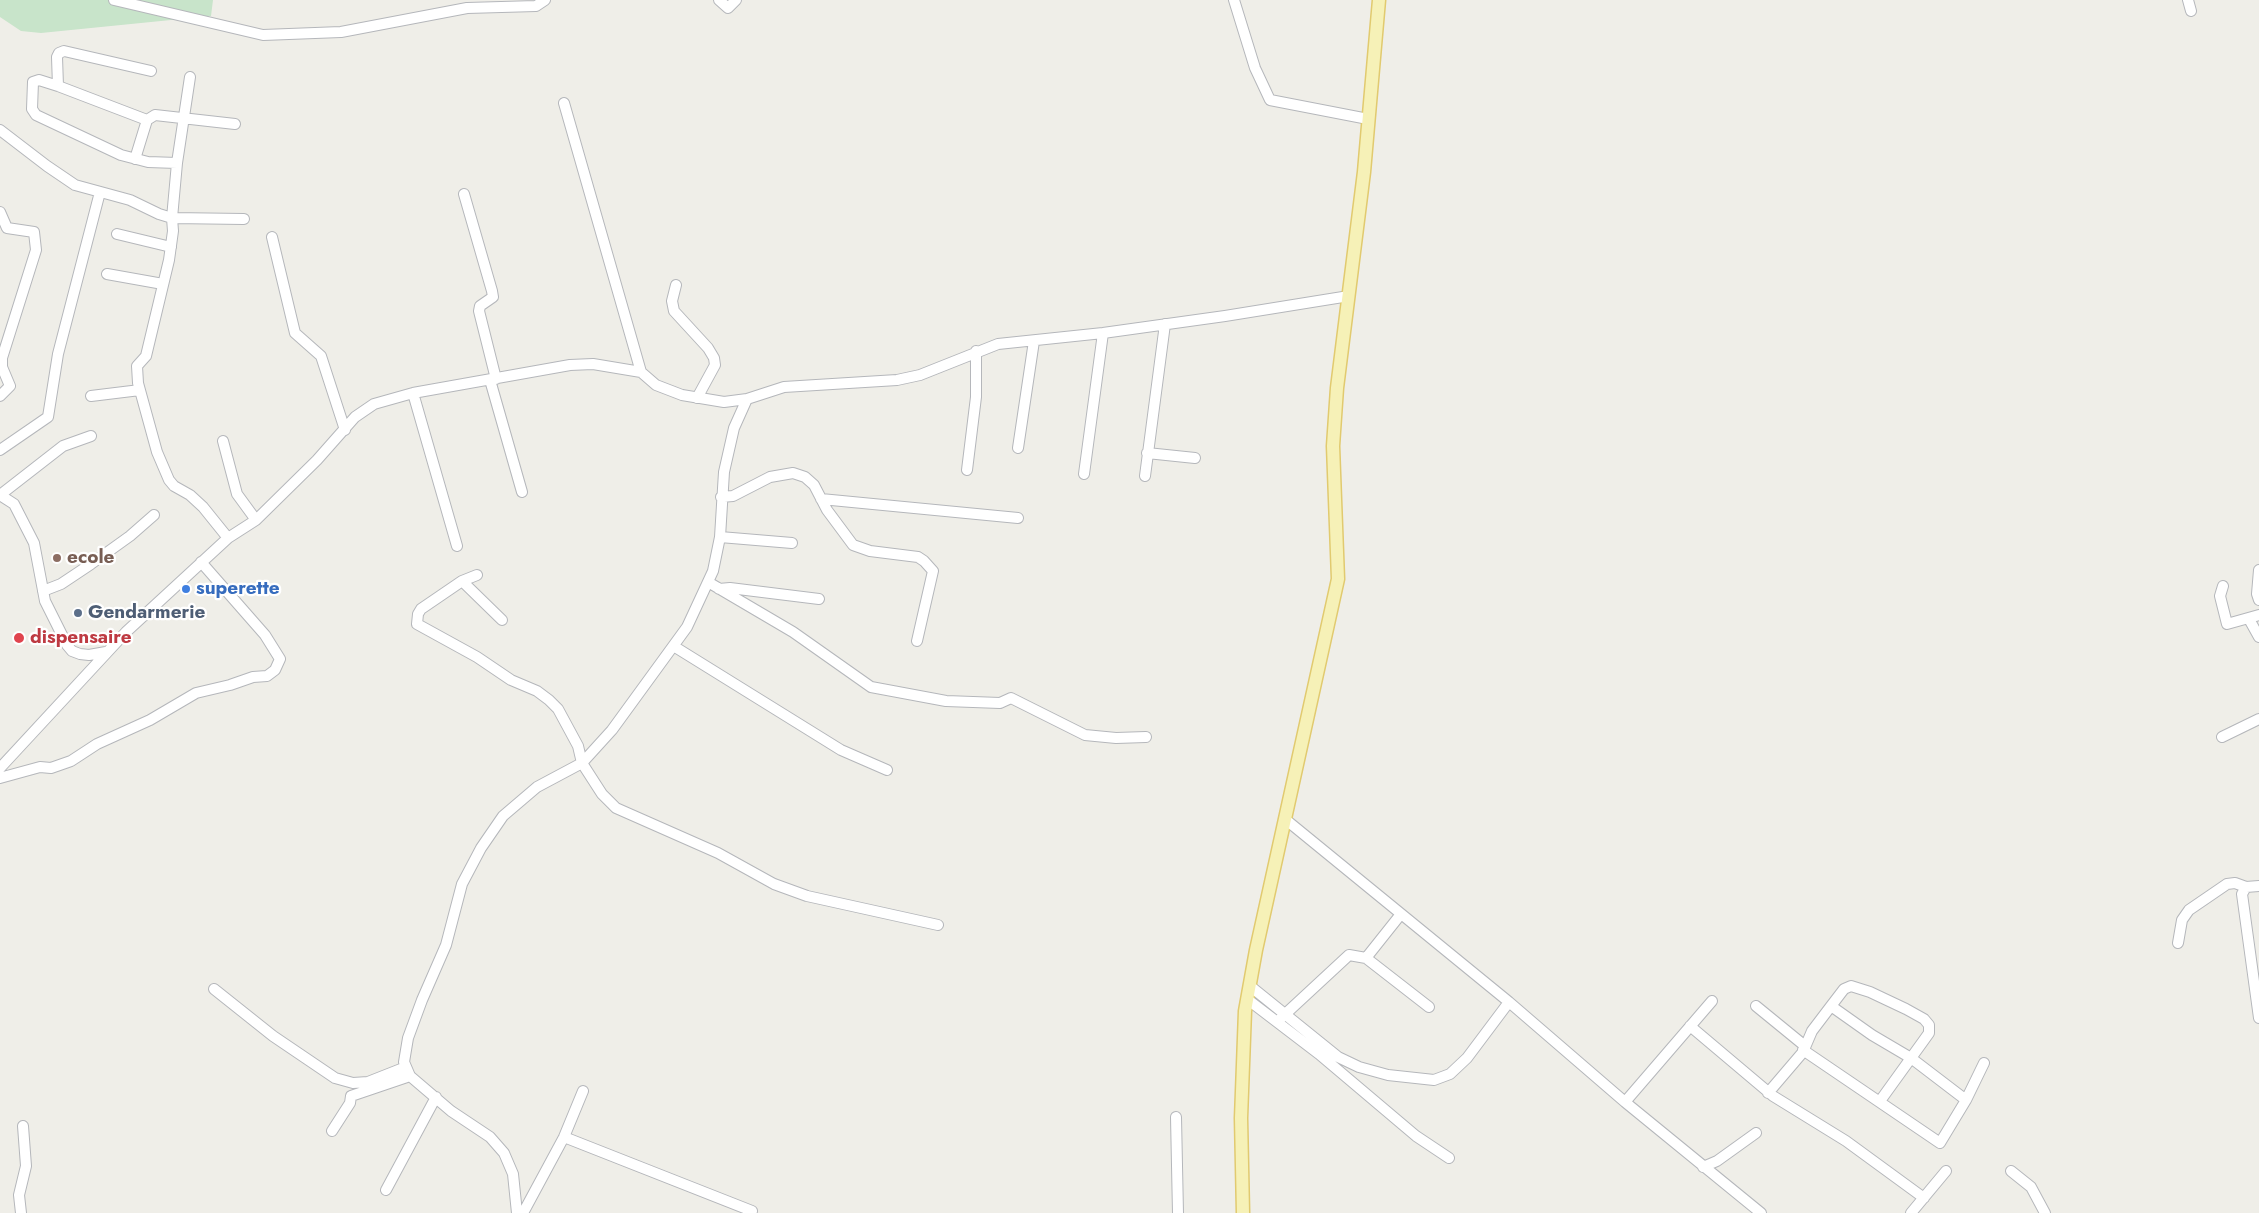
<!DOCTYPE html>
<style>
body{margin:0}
canvas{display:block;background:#efeee8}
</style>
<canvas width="2259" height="1213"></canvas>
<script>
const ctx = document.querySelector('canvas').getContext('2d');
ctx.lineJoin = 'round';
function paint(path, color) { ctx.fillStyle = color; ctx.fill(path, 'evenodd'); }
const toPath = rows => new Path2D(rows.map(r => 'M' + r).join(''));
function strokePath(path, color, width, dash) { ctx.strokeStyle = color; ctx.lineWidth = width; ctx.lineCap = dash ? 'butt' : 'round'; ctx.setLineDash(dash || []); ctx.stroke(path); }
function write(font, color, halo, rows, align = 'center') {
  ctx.font = font + ' Jost,sans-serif'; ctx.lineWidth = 4.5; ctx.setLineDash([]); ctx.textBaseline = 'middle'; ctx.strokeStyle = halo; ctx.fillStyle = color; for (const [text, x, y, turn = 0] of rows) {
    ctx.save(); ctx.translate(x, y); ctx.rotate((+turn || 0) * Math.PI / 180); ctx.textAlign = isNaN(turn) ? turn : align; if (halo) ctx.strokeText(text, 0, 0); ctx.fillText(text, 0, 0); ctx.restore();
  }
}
paint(toPath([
 [0,0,213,0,211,16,41,33,21,31,0,17]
]), '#c8e4ca');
const minor = toPath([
 [114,0,263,35,341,32,467,8,536,6,545,0],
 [719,0,728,8,736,0],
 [1234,0,1255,68,1270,100,1368,119],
 [2188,0,2191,11],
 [190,77,177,163,172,218,244,219],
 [58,86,57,57,59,53,64,51,151,71],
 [564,103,641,372],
 [0,130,47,166,75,185,130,200,159,214,172,218,173,231,169,260,146,356,137,366,138,383,157,452,169,480,174,486,190,495,203,507,228,538],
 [135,159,147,120],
 [177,163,148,162,121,155,36,115,32,109,33,82,39,80,58,86,147,120,155,115,235,124],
 [464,194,492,291,493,297,480,306,479,311,496,379],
 [0,212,7,228,34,232,36,250,2,358,2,367,10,386,0,396],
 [117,234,171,247],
 [272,237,295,333,321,356,345,430],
 [107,274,163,284],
 [676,285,672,301,674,311,708,348,714,358,715,365,697,398],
 [490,380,522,492],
 [413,393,457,546],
 [91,396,140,390],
 [223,441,237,494,256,520],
 [1018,448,1034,341],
 [0,450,48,417,58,354,100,192],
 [1147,453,1195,458],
 [967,470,976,397,976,351],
 [1084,474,1103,333],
 [1145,476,1165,324],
 [0,495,14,504,34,543,45,601,67,645,72,651,80,654,89,655,106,652],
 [0,495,63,446,91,436],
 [721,497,733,496,770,477,793,473,805,477,814,485,827,510,853,545,870,551,918,557,924,561,933,571,917,641],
 [821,499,1018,518],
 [720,537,792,543],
 [2259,570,2257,594,2259,600],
 [477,575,462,581,421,609,418,614,417,624,477,657,511,680,537,691,549,700,558,709,578,746,582,763,602,794,616,808,718,853,774,884,807,896,938,925],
 [462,581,502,620],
 [708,582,793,632,871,687,946,701,1000,703,1011,698,1085,735,1116,738,1146,737],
 [2223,586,2220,596,2227,624,2259,615],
 [719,589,730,588,819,599],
 [43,591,61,584,91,564,130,536,154,515],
 [2249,619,2259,637],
 [675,647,841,750,887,770],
 [2222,737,2259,719],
 [0,768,126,632,228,538,256,520,317,460,355,417,374,404,413,393,570,365,593,364,641,372,656,385,682,395,724,402,747,399,784,387,897,380,920,375,998,344,1103,333,1225,316,1349,296],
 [0,778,40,767,51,768,71,761,97,744,150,720,196,693,230,685,253,677,267,676,275,670,280,659,265,635,201,562],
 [1285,819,1509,1002,1625,1102,1761,1213],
 [2178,943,2182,920,2189,910,2227,884,2235,883,2246,887],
 [1366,958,1401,914],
 [1250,986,1338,1057,1359,1067,1388,1075,1434,1080,1450,1074,1467,1058,1509,1002],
 [214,989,273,1036,335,1078,353,1083,368,1082,406,1067],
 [1247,999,1319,1054,1416,1136,1449,1158],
 [1756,1006,1805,1046],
 [1831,1006,1872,1035,1911,1058,1966,1100],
 [1281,1018,1349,955,1366,958,1429,1007],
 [2259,1018,2242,894,2246,887,2259,886],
 [1690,1026,1773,1096,1846,1141,1924,1198],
 [1803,1050,1940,1143,1966,1100,1984,1063],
 [1768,1093,1803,1052,1812,1031,1831,1006,1844,989,1851,986,1870,992,1906,1009,1924,1019,1929,1025,1929,1033,1924,1040,1880,1101],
 [1625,1102,1712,1001],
 [1176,1117,1178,1213],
 [332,1131,350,1103,351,1096,410,1076],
 [564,1137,752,1211,751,1213],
 [1703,1167,1717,1161,1756,1133],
 [2011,1171,2031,1187,2045,1213],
 [386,1190,436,1097],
 [21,1213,19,1195,26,1166,23,1126],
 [517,1213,513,1174,504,1153,490,1137,451,1111,410,1076,404,1062,408,1038,422,1000,446,945,462,884,481,848,503,816,537,787,582,763,612,730,687,627,713,571,720,537,724,472,734,428,747,399],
 [523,1213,564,1137,583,1091],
 [1911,1213,1946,1171]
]);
const major = toPath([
 [1243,1213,1241,1118,1245,1011,1256,950,1338,579,1333,446,1337,388,1364,172,1379,0]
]);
strokePath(minor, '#b5b7bb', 12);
strokePath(major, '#e1ca6f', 15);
strokePath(minor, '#fff', 10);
strokePath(major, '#f6f1b7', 12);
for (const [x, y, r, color] of [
 [57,558,5,"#8d6e63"],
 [186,589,5,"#3f7fe0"],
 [78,613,5,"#5c6f8a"],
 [19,638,6,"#e0444e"]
]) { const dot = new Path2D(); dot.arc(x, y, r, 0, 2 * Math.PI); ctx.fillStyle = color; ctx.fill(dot); strokePath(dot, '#fff', 2); }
write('bold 19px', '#785e54', '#fff', [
 ["ecole",67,558]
], 'left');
write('bold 19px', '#366cbe', '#fff', [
 ["superette",196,589]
], 'left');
write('bold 19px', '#4e5e75', '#fff', [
 ["Gendarmerie",88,613]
], 'left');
write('bold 19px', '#be3a42', '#fff', [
 ["dispensaire",30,638]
], 'left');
</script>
